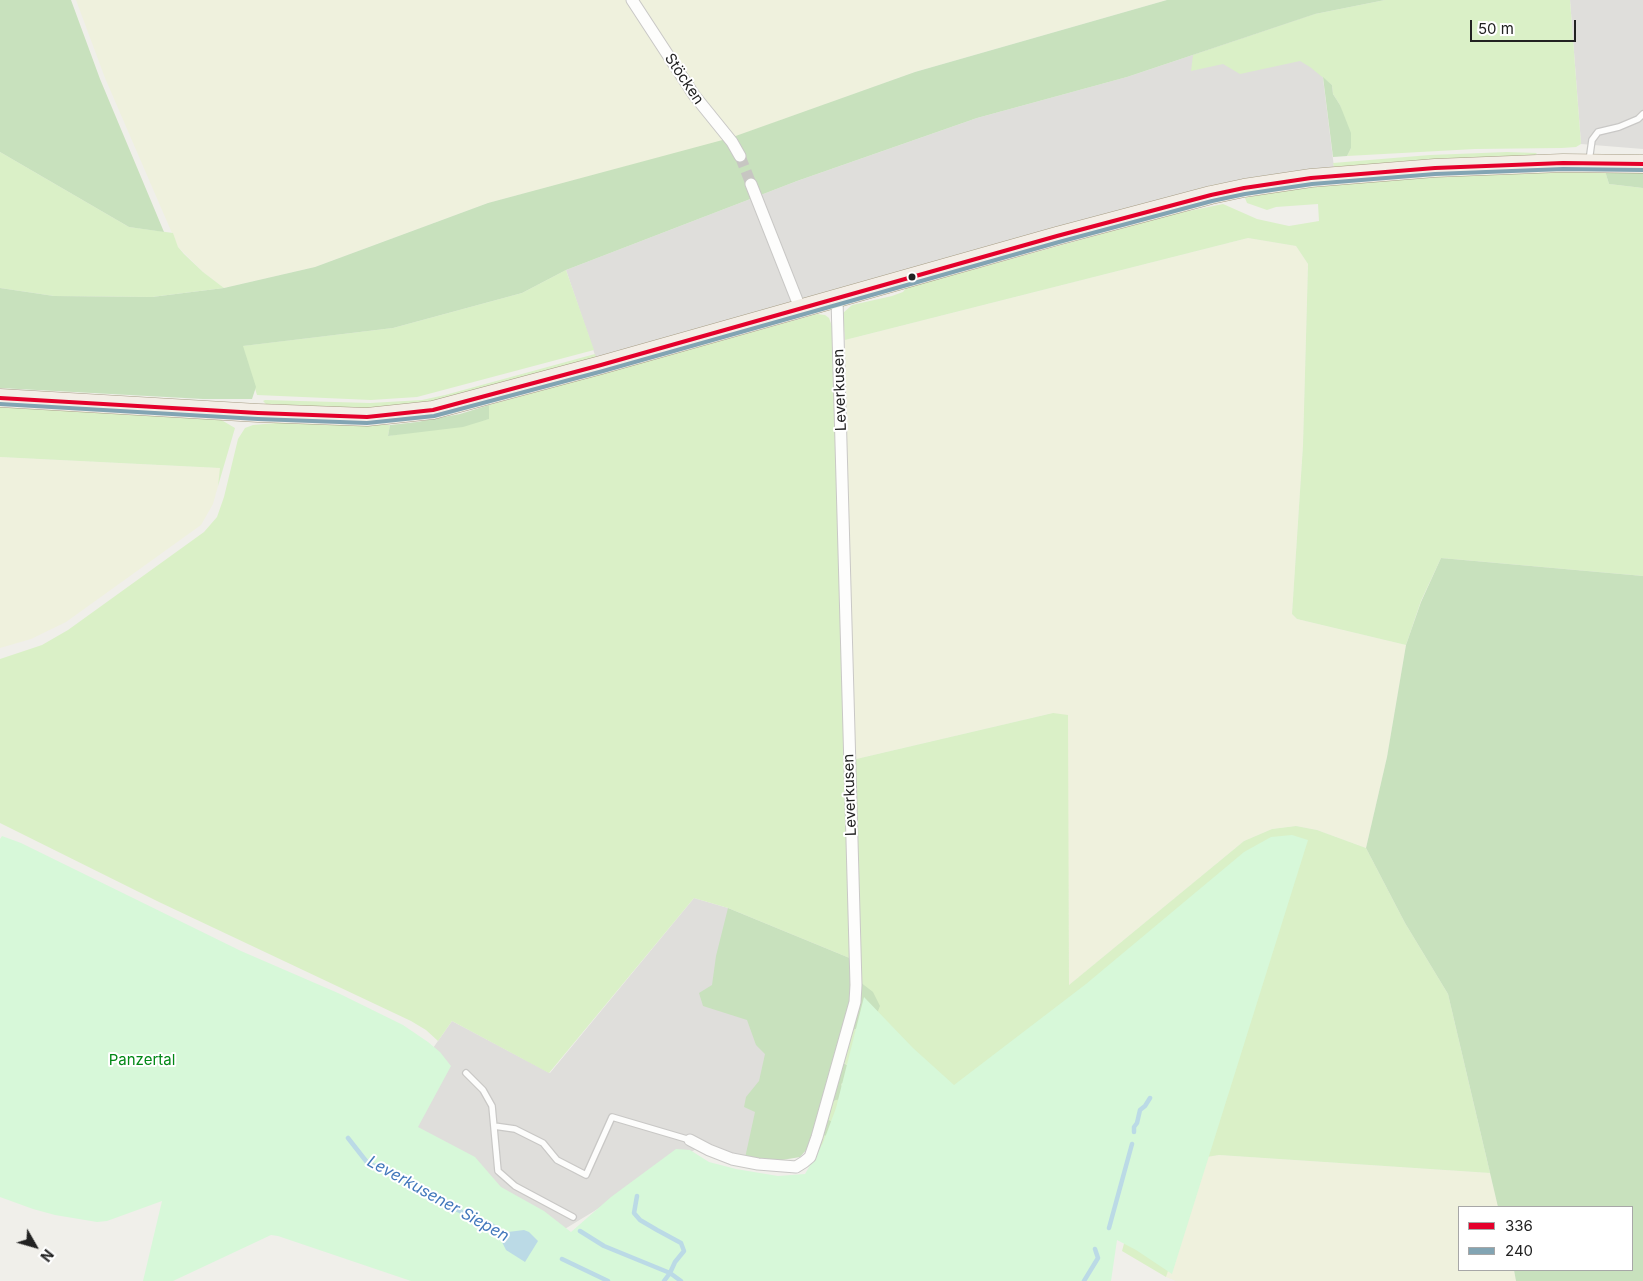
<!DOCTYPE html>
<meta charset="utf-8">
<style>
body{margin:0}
#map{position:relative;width:1643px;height:1281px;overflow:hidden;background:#f0efea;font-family:Inter,sans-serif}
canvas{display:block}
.legend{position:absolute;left:1458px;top:1206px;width:175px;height:65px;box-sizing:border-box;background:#fff;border:1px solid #a7a7a7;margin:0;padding:6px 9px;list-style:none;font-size:15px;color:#222}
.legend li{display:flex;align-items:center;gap:10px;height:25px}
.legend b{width:25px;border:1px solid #a7a7a7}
.north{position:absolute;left:10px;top:1221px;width:50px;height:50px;-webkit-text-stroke:4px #fff;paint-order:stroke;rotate:128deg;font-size:14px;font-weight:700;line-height:20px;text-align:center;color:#222}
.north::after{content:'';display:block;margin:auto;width:18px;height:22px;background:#222;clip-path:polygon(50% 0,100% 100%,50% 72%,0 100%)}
.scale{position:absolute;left:1470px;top:20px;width:106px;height:22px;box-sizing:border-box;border:2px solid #222;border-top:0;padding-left:6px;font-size:15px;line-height:18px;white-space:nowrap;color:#222;-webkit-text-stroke:4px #fff;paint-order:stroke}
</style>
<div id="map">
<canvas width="1643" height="1281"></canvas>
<ul class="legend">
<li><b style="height:6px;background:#e4002b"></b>336</li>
<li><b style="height:6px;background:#82a4b3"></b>240</li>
</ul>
<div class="north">N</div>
<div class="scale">50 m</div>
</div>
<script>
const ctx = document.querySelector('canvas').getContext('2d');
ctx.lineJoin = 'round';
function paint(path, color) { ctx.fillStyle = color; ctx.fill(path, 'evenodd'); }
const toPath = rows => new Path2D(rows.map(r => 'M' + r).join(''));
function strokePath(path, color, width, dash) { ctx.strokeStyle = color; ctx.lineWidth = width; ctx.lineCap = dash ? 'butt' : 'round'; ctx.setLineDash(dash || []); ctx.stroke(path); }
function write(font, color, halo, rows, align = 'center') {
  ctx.font = font + ' Inter,sans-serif'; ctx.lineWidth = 4; ctx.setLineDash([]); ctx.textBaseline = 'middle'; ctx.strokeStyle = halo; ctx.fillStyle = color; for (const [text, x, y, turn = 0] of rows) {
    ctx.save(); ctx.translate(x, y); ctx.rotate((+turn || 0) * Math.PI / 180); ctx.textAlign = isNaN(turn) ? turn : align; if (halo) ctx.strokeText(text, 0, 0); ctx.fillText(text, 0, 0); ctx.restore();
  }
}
paint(toPath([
 [1570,0,1643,0,1643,149,1581,144],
 [1315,14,1334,167,1254,177,1212,185,596,358,566,270,797,181,977,118,1127,77],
 [694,898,728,908,806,1150,800,1157,743,1158,706,1143,550,1238,367,1142,452,1021,550,1073]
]), '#dfdedb');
paint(toPath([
 [76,0,626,0,703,112,726,140,488,203,315,267,224,288,203,272,178,247,105,78],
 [637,0,1167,0,915,72,734,137,701,97],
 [1248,238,1296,246,1308,264,1303,445,1292,614,1297,619,1406,645,1387,757,1366,848,1317,830,1296,826,1272,829,1244,841,1069,985,1068,870,1053,713,852,760,845,340],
 [0,457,221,468,218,486,213,504,201,525,66,622,31,639,0,648],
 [1219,1155,1490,1173,1498,1207,1459,1207,1459,1270,1514,1270,1516,1281,1176,1281,1166,1277,1185,1219,1207,1157]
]), '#eff1dd');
paint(toPath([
 [1385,0,1570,0,1581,144,1576,147,1562,148,1475,149,1347,156,1351,148,1340,105,1333,94,1332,85,1310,67,1300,61,1240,74,1223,64,1191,71,1193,55,1315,14],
 [0,152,129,227,173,233,178,247,184,254,203,272,224,288,152,297,54,296,0,288],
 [1507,152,1537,153,1535,155,1521,156,1334,167,1333,163,1430,155],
 [1548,171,1605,171,1609,184,1643,188,1643,576,1441,558,1421,601,1406,645,1297,619,1292,614,1303,445,1308,264,1296,246,1248,238,845,340,843,313,852,305,892,296,903,292,906,288,1174,214,1223,204,1257,219,1289,226,1319,221,1318,204,1276,207,1267,210,1247,203,1245,198,1288,189,1376,180],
 [566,270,594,350,417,397,371,400,257,395,242,346,393,328,522,293],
 [817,314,825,315,829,318,833,329,852,959,728,908,694,898,549,1073,452,1021,438,1041,426,1030,411,1021,159,902,0,823,0,659,42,645,68,630,204,532,217,517,224,497,238,439,245,428,253,425,288,422,390,425,388,436,489,419,489,405],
 [595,354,596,358,446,399,422,403,369,408,345,408,266,404,263,401,265,400,370,403,422,400,445,395],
 [0,407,218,418,235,428,218,486,220,468,0,457],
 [1053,713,1068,715,1069,985,1244,841,1272,829,1296,826,1317,830,1366,848,1405,923,1448,994,1490,1173,1219,1155,1207,1157,1166,1277,1122,1251,1125,1240,816,1157,830,1103,836,1100,847,1099,841,1084,848,1081,854,1069,844,1063,847,1045,853,1030,873,1023,860,982,852,760]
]), '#daf0c7');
paint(toPath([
 [0,0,71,0,100,79,164,232,129,227,0,152],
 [1167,0,1385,0,1315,14,1127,77,977,118,797,181,566,270,522,293,393,328,243,346,256,387,252,399,203,399,0,388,0,288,54,296,152,297,224,288,315,267,488,203,730,138,915,72],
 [1323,77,1332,85,1333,94,1340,105,1351,133,1351,148,1347,156,1333,157],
 [1605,171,1643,172,1643,188,1609,184],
 [489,405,489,419,463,427,388,436,390,425,417,422,460,414],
 [1441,558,1643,576,1643,1281,1516,1281,1514,1270,1632,1270,1632,1207,1498,1207,1448,994,1405,923,1366,848,1387,757,1406,645,1421,602],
 [728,908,852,959,860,982,873,992,880,1006,873,1023,853,1030,843,1032,836,1059,854,1069,848,1081,841,1084,847,1099,836,1100,830,1103,825,1118,836,1124,834,1137,822,1135,814,1136,806,1150,800,1157,770,1162,745,1158,755,1112,744,1107,746,1097,759,1081,765,1054,756,1045,747,1020,703,1006,699,993,712,985,716,956]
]), '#c8e1bd');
paint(toPath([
 [1292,835,1308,840,1172,1274,1136,1250,1117,1240,1111,1281,411,1281,278,1236,271,1235,173,1281,143,1281,162,1201,107,1221,97,1222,55,1215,33,1209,0,1197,0,839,2,836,21,843,241,951,338,993,403,1025,428,1042,440,1052,451,1066,418,1127,475,1157,501,1187,544,1211,571,1232,611,1197,676,1149,690,1150,709,1162,736,1169,778,1176,805,1174,823,1143,836,1108,864,997,913,1048,954,1085,1086,984,1244,852,1271,837]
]), '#d7f8d9');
paint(toPath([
 [524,1230,529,1232,538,1241,525,1262,506,1250,501,1240,508,1232]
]), '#bbdae6');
strokePath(toPath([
 [1134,1132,1134,1127,1137,1123,1140,1110,1145,1106,1150,1098],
 [348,1138,366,1161,374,1166,379,1165,405,1178,448,1203,453,1208,490,1224,509,1237],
 [1109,1228,1132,1144],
 [580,1231,604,1246,670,1273,675,1262,684,1251,681,1243,657,1230,640,1220,634,1213,637,1196],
 [562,1259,608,1281],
 [664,1281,670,1273,681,1281],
 [1084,1281,1098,1258,1095,1249]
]), '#bbdae6', 4.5);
strokePath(toPath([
 [740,156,751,184]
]), '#c7c6c2', 11, [11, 5.5]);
const service = toPath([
 [1589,161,1592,140,1598,132,1619,127,1638,119,1643,114],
 [466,1073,483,1090,492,1106,498,1171,515,1186,573,1217],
 [494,1126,515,1129,543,1143,557,1160,586,1175,612,1117,690,1140]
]);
const minor = toPath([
 [632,0,694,95,732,142,740,156],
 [751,184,800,308],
 [690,1140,709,1150,732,1159,758,1164,796,1167,804,1162,810,1157,817,1137,855,1002,856,985,837,299]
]);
const primary = toPath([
 [0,398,258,413,367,417,433,410,601,365,1057,236,1211,195,1244,188,1311,178,1435,168,1563,163,1643,164]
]);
strokePath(service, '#c9c8c6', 8);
strokePath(minor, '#c9c8c6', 13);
strokePath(primary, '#a79e86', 19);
strokePath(service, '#fdfdfc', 5.5);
strokePath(minor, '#fdfdfc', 11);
strokePath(primary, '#f3eee6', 18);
strokePath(toPath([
 [0,398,258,413,367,417,433,410,601,365,1057,236,1211,195,1244,188,1311,178,1435,168,1563,163,1643,164]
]), '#e4002b', 4);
strokePath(toPath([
 [0,404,258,419,367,423,434,416,603,371,1059,242,1212,201,1245,194,1312,184,1435,174,1563,169,1643,170]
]), '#82a4b3', 4);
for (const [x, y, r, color] of [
 [912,277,4.5,"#222"]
]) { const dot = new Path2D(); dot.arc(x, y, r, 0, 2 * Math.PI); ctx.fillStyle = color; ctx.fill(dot); strokePath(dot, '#fff', 2); }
write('15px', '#222', '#fff', [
 ["Stöcken",684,79,56],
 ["Leverkusen",840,390,-92],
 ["Leverkusen",850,795,-92]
]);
write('15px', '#028816', '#fff', [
 ["Panzertal",142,1060]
]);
write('italic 16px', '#4378bc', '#fff', [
 ["Leverkusener Siepen",438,1199,29]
]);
</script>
